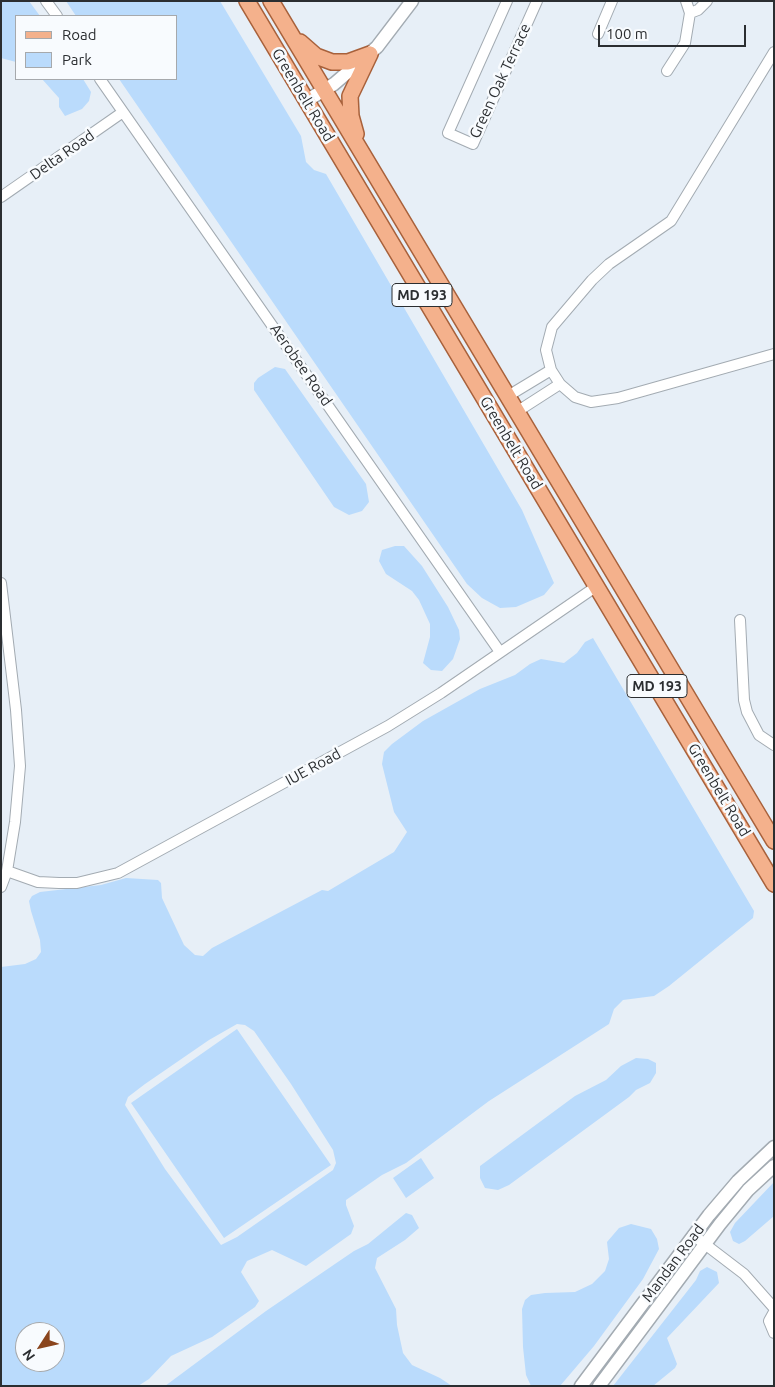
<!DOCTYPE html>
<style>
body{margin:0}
#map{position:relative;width:775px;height:1387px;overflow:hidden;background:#e7eff7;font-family:Ubuntu,sans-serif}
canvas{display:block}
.frame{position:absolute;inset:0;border:2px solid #2b2e31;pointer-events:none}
.legend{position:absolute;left:15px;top:15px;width:162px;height:65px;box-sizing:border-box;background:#f8fbfe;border:1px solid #a6a9ac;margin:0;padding:6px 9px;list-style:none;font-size:15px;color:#2b2e31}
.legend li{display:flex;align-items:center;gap:10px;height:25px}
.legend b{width:25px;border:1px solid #a6a9ac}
.north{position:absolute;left:15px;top:1322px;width:50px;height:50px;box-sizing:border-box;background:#f8fbfe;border:1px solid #a6a9ac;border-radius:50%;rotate:235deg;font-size:14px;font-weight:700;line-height:20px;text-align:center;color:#2b2e31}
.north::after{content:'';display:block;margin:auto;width:18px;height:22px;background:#8a451d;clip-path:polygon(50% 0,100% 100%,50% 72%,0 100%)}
.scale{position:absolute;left:598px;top:25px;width:148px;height:22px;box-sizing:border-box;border:2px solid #2b2e31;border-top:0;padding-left:6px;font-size:15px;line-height:18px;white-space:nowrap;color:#2b2e31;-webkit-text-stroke:4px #f8fbfe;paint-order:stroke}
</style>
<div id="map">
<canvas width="775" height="1387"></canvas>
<div class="frame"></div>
<ul class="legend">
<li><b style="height:6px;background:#f4b18c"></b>Road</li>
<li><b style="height:14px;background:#badbfc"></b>Park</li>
</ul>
<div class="north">N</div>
<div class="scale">100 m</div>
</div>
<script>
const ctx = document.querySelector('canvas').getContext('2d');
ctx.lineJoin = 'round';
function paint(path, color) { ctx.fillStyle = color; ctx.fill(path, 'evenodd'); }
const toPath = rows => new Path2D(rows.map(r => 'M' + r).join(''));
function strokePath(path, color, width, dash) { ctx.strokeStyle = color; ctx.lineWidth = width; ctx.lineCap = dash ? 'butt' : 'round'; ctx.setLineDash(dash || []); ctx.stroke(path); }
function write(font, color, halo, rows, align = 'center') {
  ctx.font = font + ' Ubuntu,sans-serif'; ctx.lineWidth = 5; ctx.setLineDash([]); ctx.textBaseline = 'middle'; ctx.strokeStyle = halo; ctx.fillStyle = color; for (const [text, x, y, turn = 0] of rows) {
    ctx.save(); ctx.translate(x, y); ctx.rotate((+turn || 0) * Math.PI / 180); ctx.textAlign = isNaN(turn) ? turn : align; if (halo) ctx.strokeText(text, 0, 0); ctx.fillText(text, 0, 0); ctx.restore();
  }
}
paint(toPath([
 [1,1,29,1,40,16,16,16,16,62,1,58],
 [66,1,220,1,301,136,306,162,314,170,326,174,522,510,554,583,544,595,516,607,500,608,482,598,467,584,119,79,176,79,176,16,76,16],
 [42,79,83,79,91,92,89,101,82,109,65,116,59,107,59,98],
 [275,367,285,369,366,484,369,502,362,511,349,515,334,507,254,390,254,383,258,378],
 [395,546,404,546,422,566,448,607,459,630,460,639,453,659,442,671,431,670,423,663,430,637,430,624,419,600,412,591,386,574,379,561,382,550],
 [593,638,754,911,753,918,669,986,654,996,623,1000,614,1009,609,1024,489,1101,406,1163,382,1175,346,1200,346,1205,354,1226,351,1234,306,1266,272,1250,247,1261,241,1272,259,1301,255,1307,212,1337,171,1356,149,1379,138,1386,1,1386,1,967,25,964,36,959,41,952,40,940,31,911,29,901,32,896,40,892,101,885,126,878,158,880,161,883,162,898,184,945,195,955,203,956,212,948,322,890,328,891,394,852,407,832,394,812,382,764,384,752,392,744,423,721,480,689,515,675,530,664,541,659,564,663,577,653,585,642],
 [237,1024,245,1025,254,1031,291,1084,333,1150,336,1163,333,1170,237,1237,221,1245,165,1169,125,1105,128,1097,145,1084,209,1040],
 [25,1332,55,1332,55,1362,25,1362],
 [237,1029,331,1165,224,1238,131,1103],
 [636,1058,648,1059,656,1063,656,1073,650,1083,636,1090,629,1097,509,1185,498,1190,485,1188,480,1178,480,1166,575,1096,606,1080,621,1066],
 [421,1158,434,1178,406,1198,393,1178],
 [774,1182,774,1216,745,1241,739,1244,733,1241,730,1232,735,1223],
 [406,1213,412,1215,419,1228,405,1240,377,1258,375,1268,396,1309,397,1325,403,1353,412,1365,440,1378,452,1386,165,1386,266,1311,354,1251,368,1244],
 [631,1224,651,1229,657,1239,659,1249,643,1279,594,1346,560,1386,531,1386,526,1375,523,1347,522,1309,525,1300,531,1295,545,1293,575,1292,592,1284,605,1271,609,1259,607,1242,619,1228],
 [707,1267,717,1272,719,1283,667,1338,677,1364,675,1368,653,1386,613,1386,696,1280,700,1271]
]), '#badbfc');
const minor = toPath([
 [46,1,57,16],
 [507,1,448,133,473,144,537,1],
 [686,1,690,13],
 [598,34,612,1],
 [774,52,671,221,609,264,592,280,552,327,546,350,551,370,560,384,575,397,591,402,618,398,774,354],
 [667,71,685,43,690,13,698,10,707,1],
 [100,79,500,652],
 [1,197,123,112],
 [508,396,551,370],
 [518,411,560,384],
 [1,583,16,710,20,766,15,822,7,871,1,887],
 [740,620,744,700,747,712,759,735,774,745],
 [7,871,38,882,59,883,77,883,118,873,388,726,441,693,597,586],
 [693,1235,744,1274,774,1308],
 [774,1312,769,1321,774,1333]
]);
const tertiary = toPath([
 [306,101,334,84,377,47,412,1],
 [581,1386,709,1215,738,1181,774,1147],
 [599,1386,720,1224,748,1190,774,1166]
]);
const primary = toPath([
 [247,1,774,884],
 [271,1,774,841],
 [300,42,316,56,332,62,348,62,370,54],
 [356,134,351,116,350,96,370,54]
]);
strokePath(minor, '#a3abb2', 12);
strokePath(tertiary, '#a3abb2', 15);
strokePath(primary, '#a8613b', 18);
strokePath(minor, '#fff', 10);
strokePath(tertiary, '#fff', 12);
strokePath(primary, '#f4b18c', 15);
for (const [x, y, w] of [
 [422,295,60],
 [657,686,60]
]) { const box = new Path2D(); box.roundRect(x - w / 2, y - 11.5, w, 23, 4); ctx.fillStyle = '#f8fbfe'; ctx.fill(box); strokePath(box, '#2b2e31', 1); }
write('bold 14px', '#2b2e31', null, [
 ["MD 193",422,295],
 ["MD 193",657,686]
]);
write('15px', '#2b2e31', '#f8fbfe', [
 ["Green Oak Terrace",500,81,-65],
 ["Greenbelt Road",303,95,59],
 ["Delta Road",62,155,-35],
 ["Aerobee Road",301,365,55],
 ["Greenbelt Road",511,443,59],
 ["IUE Road",313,767,-29],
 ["Greenbelt Road",719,790,59],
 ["Mandan Road",673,1263,-53]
]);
</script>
